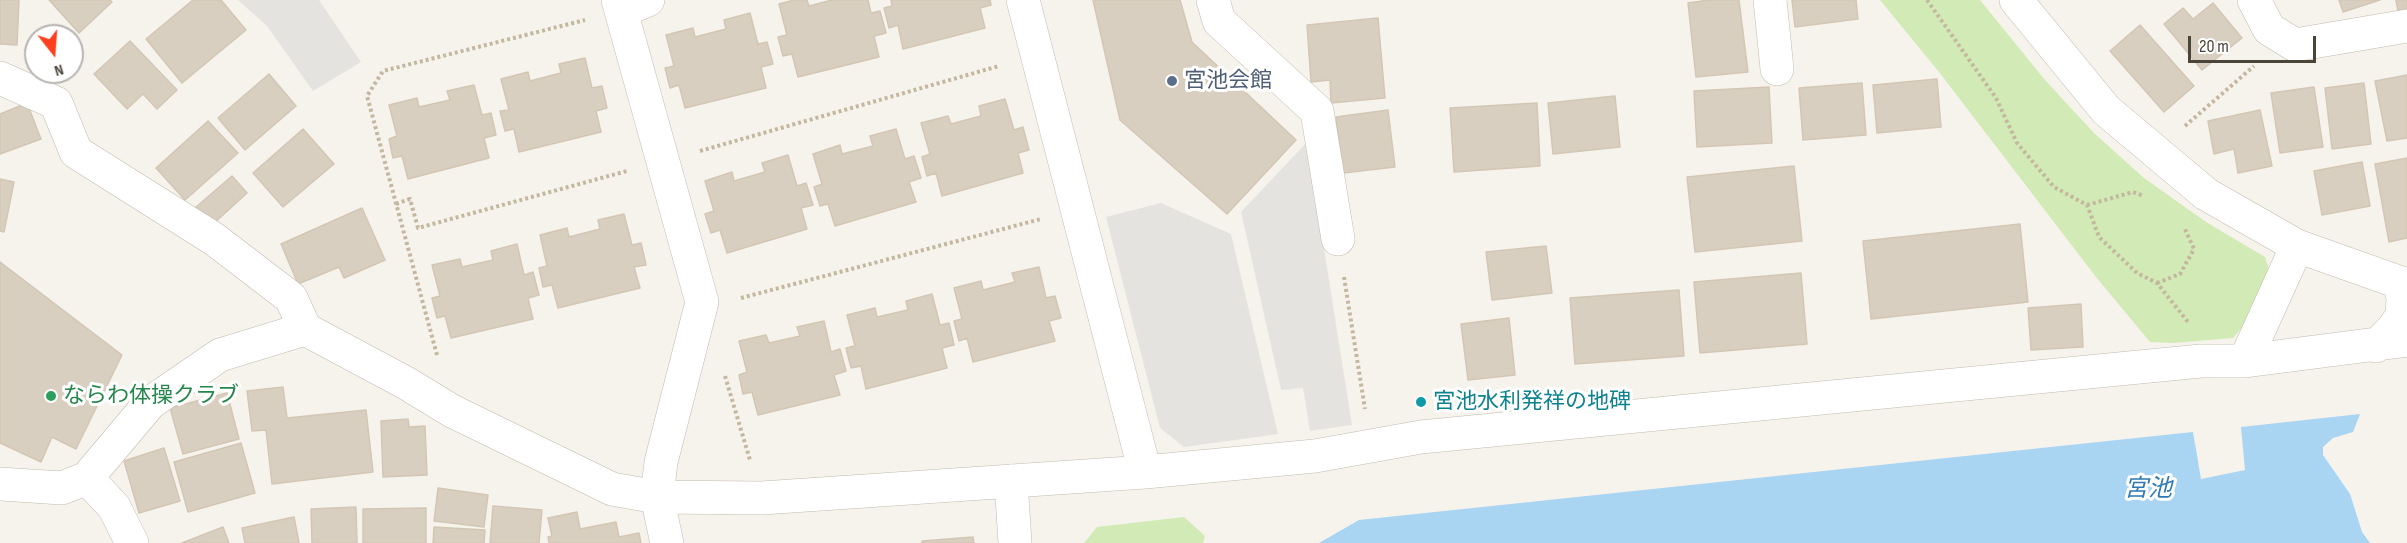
<!DOCTYPE html>
<meta charset="utf-8">
<style>
body{margin:0}
#map{position:relative;width:2407px;height:543px;overflow:hidden;background:#f6f3ec;font-family:"Sofia Sans Condensed",sans-serif}
canvas{display:block}
.north{position:absolute;left:24px;top:24px;width:60px;height:60px;box-sizing:border-box;background:#fff;border:2px solid #b7b4b0;border-radius:50%;rotate:163deg;font-size:16px;font-weight:700;line-height:24px;text-align:center;color:#4b4439}
.north::after{content:'';display:block;margin:auto;width:21px;height:27px;background:#fc3f1d;clip-path:polygon(50% 0,100% 100%,50% 72%,0 100%)}
.scale{position:absolute;left:2188px;top:36px;width:128px;height:27px;box-sizing:border-box;border:3px solid #4b4439;border-top:0;padding-left:8px;font-size:18px;line-height:21px;white-space:nowrap;color:#4b4439;-webkit-text-stroke:4px #fff;paint-order:stroke}
</style>
<div id="map">
<canvas width="2407" height="543"></canvas>
<div class="north">N</div>
<div class="scale">20 m</div>
</div>
<script>
const ctx = document.querySelector('canvas').getContext('2d');
ctx.lineJoin = 'round';
function paint(path, color) { ctx.fillStyle = color; ctx.fill(path, 'evenodd'); }
const toPath = rows => new Path2D(rows.map(r => 'M' + r).join(''));
function strokePath(path, color, width, dash) { ctx.strokeStyle = color; ctx.lineWidth = width; ctx.lineCap = dash ? 'butt' : 'round'; ctx.setLineDash(dash || []); ctx.stroke(path); }
function write(font, color, halo, rows, align = 'center') {
  ctx.font = font + ' "Sofia Sans Condensed","Noto Sans JP",sans-serif'; ctx.lineWidth = 6; ctx.setLineDash([]); ctx.textBaseline = 'middle'; ctx.strokeStyle = halo; ctx.fillStyle = color; for (const [text, x, y, turn = 0] of rows) {
    ctx.save(); ctx.translate(x, y); ctx.rotate((+turn || 0) * Math.PI / 180); ctx.textAlign = isNaN(turn) ? turn : align; if (halo) ctx.strokeText(text, 0, 0); ctx.fillText(text, 0, 0); ctx.restore();
  }
}
paint(toPath([
 [1880,0,1980,0,2045,80,2094,133,2144,178,2206,222,2265,257,2269,270,2245,324,2233,338,2173,343,2150,342,2096,277,1939,72],
 [1184,517,1205,536,1203,543,1084,543,1097,527]
]), '#d2eab5');
paint(toPath([
 [238,0,319,0,361,62,313,91,267,26],
 [1307,142,1352,425,1310,431,1303,388,1281,390,1241,212],
 [1161,203,1231,234,1278,434,1184,447,1160,428,1106,217]
]), '#e5e3e0');
paint(toPath([
 [2360,414,2353,432,2333,438,2323,447,2323,455,2350,494,2362,532,2370,543,1319,543,1359,520,2193,432,2201,479,2245,470,2241,427]
]), '#a9d4f2');
const building = toPath([
 [0,0,19,0,17,45,0,44,0,0],
 [49,0,110,0,112,2,79,33,49,0],
 [193,0,221,0,246,30,182,83,146,39,193,0],
 [794,0,807,0,809,6,832,0,868,0,871,13,880,11,886,33,874,36,879,57,798,77,792,54,783,56,778,37,787,35,779,4,794,0],
 [891,0,990,0,991,5,980,8,985,28,903,49,898,25,889,28,884,8,892,6,891,0],
 [1093,0,1180,0,1192,42,1296,140,1227,214,1120,120,1093,0],
 [1709,0,1739,0,1748,72,1696,77,1688,3,1709,0],
 [1792,0,1856,0,1858,19,1795,27,1792,0],
 [2339,0,2380,0,2343,12,2339,0],
 [2396,0,2407,0,2407,9,2398,11,2396,0],
 [2213,3,2242,38,2202,70,2164,24,2183,8,2193,19,2213,3],
 [750,13,758,44,767,42,773,64,761,67,766,88,685,108,679,85,670,88,665,68,674,66,666,35,693,28,695,37,726,29,724,20,750,13],
 [1378,18,1385,98,1331,103,1330,80,1311,82,1307,25,1378,18],
 [2140,25,2194,86,2164,112,2110,51,2140,25],
 [130,41,177,90,157,109,143,94,127,109,94,74,130,41],
 [585,58,592,88,602,86,607,108,596,111,601,132,519,152,514,129,505,131,500,111,509,110,501,79,528,72,530,81,561,73,559,64,585,58],
 [269,74,296,106,245,150,218,118,269,74],
 [2407,75,2407,138,2387,141,2375,81,2407,75],
 [1937,79,1941,127,1877,133,1873,85,1937,79],
 [1862,83,1866,135,1803,140,1799,88,1862,83],
 [2364,83,2371,144,2332,149,2325,88,2364,83],
 [474,85,482,115,491,113,496,135,484,138,489,158,408,179,402,156,393,158,389,139,397,136,389,105,417,98,419,107,450,100,447,91,474,85],
 [1769,87,1772,143,1697,147,1694,91,1769,87],
 [2314,87,2323,147,2280,153,2271,93,2314,87],
 [1615,96,1620,147,1553,154,1548,103,1615,96],
 [1005,99,1014,130,1023,127,1029,150,1018,153,1023,173,942,196,936,173,927,176,922,157,930,154,921,123,948,116,951,124,981,116,979,106,1005,99],
 [27,103,41,139,0,154,0,114,27,103],
 [1537,103,1540,166,1454,172,1450,108,1537,103],
 [1388,110,1395,167,1343,173,1336,117,1388,110],
 [2260,110,2272,166,2238,173,2234,149,2214,154,2208,121,2260,110],
 [208,121,238,153,185,200,156,168,208,121],
 [303,129,334,164,283,207,253,173,303,129],
 [896,129,905,159,914,156,921,178,909,182,916,202,835,226,828,204,820,206,814,187,822,184,813,154,840,145,842,154,873,146,870,136,896,129],
 [788,155,797,186,806,183,813,205,801,208,807,229,727,253,720,230,711,233,705,214,714,211,705,181,732,172,734,181,765,172,762,163,788,155],
 [2407,158,2407,238,2389,242,2375,164,2407,158],
 [2362,162,2370,206,2322,215,2314,171,2362,162],
 [1794,166,1802,241,1695,252,1687,177,1794,166],
 [232,176,247,193,212,225,196,207,232,176],
 [0,179,14,182,4,232,0,231,0,179],
 [362,208,385,260,344,278,339,267,298,284,281,244,362,208],
 [624,214,632,245,641,243,646,265,634,267,640,288,558,308,552,285,543,287,539,268,547,266,540,235,567,228,569,237,600,229,598,220,624,214],
 [2020,224,2028,302,1871,319,1863,241,2020,224],
 [517,244,524,275,533,272,539,295,528,298,533,319,451,338,445,316,437,318,432,298,440,296,432,265,460,259,462,267,493,260,491,251,517,244],
 [1546,246,1552,293,1492,300,1486,252,1546,246],
 [0,262,122,355,76,449,52,437,41,462,0,443,0,262],
 [1039,267,1046,298,1055,296,1061,318,1049,321,1055,341,973,362,967,338,959,341,954,321,962,319,954,288,981,281,983,290,1015,282,1012,273,1039,267],
 [1801,273,1807,344,1700,353,1694,282,1801,273],
 [1679,290,1684,356,1575,364,1570,298,1679,290],
 [932,294,940,325,949,323,954,345,942,348,947,368,866,389,861,366,851,368,846,348,855,346,847,315,875,308,877,317,908,310,906,301,932,294],
 [2081,304,2083,347,2031,350,2028,308,2081,304],
 [1509,318,1515,375,1468,380,1461,324,1509,318],
 [824,321,831,352,840,349,846,371,834,375,840,395,758,415,752,392,743,394,739,375,747,372,739,341,766,335,769,343,800,336,797,327,824,321],
 [283,387,287,418,366,410,373,472,272,484,266,430,252,431,247,391,283,387],
 [227,393,239,439,183,454,170,408,227,393],
 [408,419,409,427,425,426,427,475,383,477,381,421,408,419],
 [241,443,255,493,188,512,174,462,241,443],
 [164,448,180,501,139,513,124,461,164,448],
 [438,488,488,495,484,527,434,521,438,488],
 [493,506,542,510,539,543,490,543,493,506],
 [356,507,357,543,312,543,311,509,356,507],
 [426,508,426,543,363,543,363,509,426,508],
 [577,512,580,529,616,522,619,537,639,533,641,543,549,543,548,537,552,536,548,518,577,512],
 [294,517,299,543,245,543,242,528,294,517],
 [223,527,229,543,182,543,223,527],
 [434,527,485,530,484,543,433,543,434,527],
 [973,537,974,543,922,543,922,541,973,537]
]);
paint(building, '#d8cfc1');
strokePath(building, '#d3c7b4', 1.5);
const minor = toPath([
 [618,0,702,302,661,462,657,497,667,543],
 [1023,0,1145,472],
 [1213,0,1219,21,1317,111,1338,239],
 [1770,0,1777,69],
 [2254,0,2269,29,2295,45,2407,26],
 [621,11,648,0],
 [0,78,56,103,76,152,214,239,291,298,305,329],
 [2376,346,2393,329,2402,316,2403,298,2400,284],
 [2245,361,2297,246],
 [87,478,114,507,132,543],
 [1011,481,1015,543],
 [0,484,62,488,87,478,150,403,220,355,305,329,406,383,452,411,612,489,657,497,762,498,1145,472,1315,456,1421,437,2201,361,2245,361,2407,340]
]);
const tertiary = toPath([
 [2016,0,2106,110,2206,194,2297,246,2407,285]
]);
strokePath(minor, '#c2bbae', 34);
strokePath(tertiary, '#c2bbae', 34);
strokePath(toPath([
 [1927,0,1996,98,2017,143,2054,187,2087,205,2099,237,2137,273,2157,283,2188,322],
 [2185,126,2254,66],
 [700,151,999,66],
 [396,204,410,199,418,228,627,171],
 [2087,205,2133,192,2144,196],
 [1344,277,1365,409],
 [2157,283,2180,274,2194,249,2184,227],
 [741,298,1041,219],
 [437,355,367,96,383,71,585,20],
 [725,376,750,460]
]), '#c4b79f', 4, [3, 3]);
strokePath(minor, '#fff', 33);
strokePath(tertiary, '#fff', 33);
for (const [x, y, r, color] of [
 [1172,81,6,"#5c6f8a"],
 [51,396,6,"#2e9e5b"],
 [1421,402,6,"#0f9aa8"]
]) { const dot = new Path2D(); dot.arc(x, y, r, 0, 2 * Math.PI); ctx.fillStyle = color; ctx.fill(dot); strokePath(dot, '#fff', 2); }
write('22px', '#4e5e75', '#fff', [
 ["宮池会館",1184,81]
], 'left');
write('22px', '#27864d', '#fff', [
 ["ならわ体操クラブ",63,396]
], 'left');
write('22px', '#0d838f', '#fff', [
 ["宮池水利発祥の地碑",1433,402]
], 'left');
write('italic 24px', '#2e7ab2', '#fff', [
 ["宮池",2148,490]
]);
</script>
